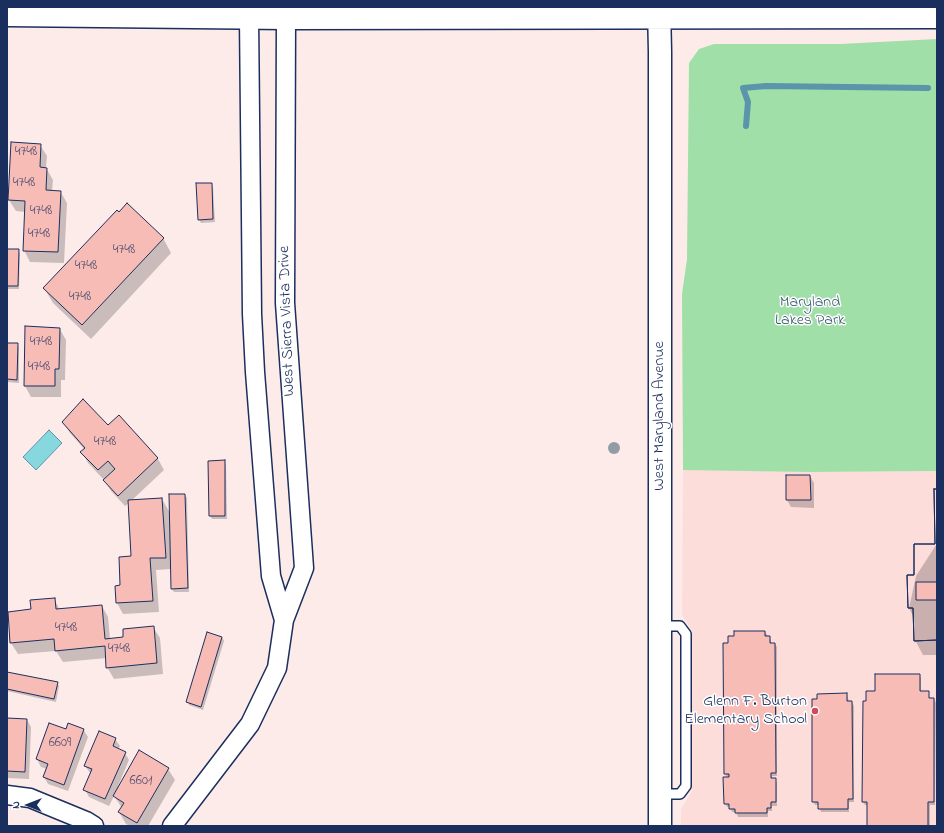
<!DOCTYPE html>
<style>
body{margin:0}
#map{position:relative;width:944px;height:833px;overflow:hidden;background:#fdebe9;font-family:"Indie Flower",sans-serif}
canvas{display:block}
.frame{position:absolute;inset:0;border:8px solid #1b2f5e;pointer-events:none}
.north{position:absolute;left:8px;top:785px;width:40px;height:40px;-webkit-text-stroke:3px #fff;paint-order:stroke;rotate:270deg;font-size:11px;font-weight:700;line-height:16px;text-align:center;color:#1b2f5e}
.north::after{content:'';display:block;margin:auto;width:14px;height:18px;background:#1b2f5e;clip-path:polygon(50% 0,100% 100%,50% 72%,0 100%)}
</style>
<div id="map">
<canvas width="944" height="833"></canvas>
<div class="frame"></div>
<div class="north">N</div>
</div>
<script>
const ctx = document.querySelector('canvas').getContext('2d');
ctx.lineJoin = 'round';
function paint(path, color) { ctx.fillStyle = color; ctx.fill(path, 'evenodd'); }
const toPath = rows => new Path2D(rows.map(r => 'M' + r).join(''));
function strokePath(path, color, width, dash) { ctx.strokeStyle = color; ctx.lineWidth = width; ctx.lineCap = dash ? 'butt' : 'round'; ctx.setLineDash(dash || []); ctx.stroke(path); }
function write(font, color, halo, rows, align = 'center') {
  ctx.font = font + ' "Indie Flower",sans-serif'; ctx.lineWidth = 3; ctx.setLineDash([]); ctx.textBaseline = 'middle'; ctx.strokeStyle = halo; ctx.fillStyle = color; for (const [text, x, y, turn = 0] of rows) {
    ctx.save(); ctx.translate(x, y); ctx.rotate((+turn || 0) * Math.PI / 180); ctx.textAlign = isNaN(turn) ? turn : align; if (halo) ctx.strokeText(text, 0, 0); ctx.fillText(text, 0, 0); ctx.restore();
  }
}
paint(toPath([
 [690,469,809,472,937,471,937,826,681,826,681,809,692,791,692,631,682,615,683,470]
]), '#fcddda');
paint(toPath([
 [937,39,937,471,809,472,683,470,682,294,687,259,689,63,699,49,714,44,840,44]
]), '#a0dfa7');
const water = toPath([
 [49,430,62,443,36,470,23,457,49,430]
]);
paint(water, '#86d8de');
strokePath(water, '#5b94ab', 1);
paint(toPath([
 [40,145,47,156,46,168,53,180,52,191,60,191,67,203,64,263,30,262,24,250,26,212,16,211,9,200],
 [211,184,213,187,215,222,201,223,199,219],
 [119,213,163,238,171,253,91,339,53,303,44,288],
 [7,250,18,250,20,254,19,289,7,289],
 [59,328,66,340,65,380,61,380,61,397,31,397,25,386],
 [7,344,17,344,19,347,19,383,7,382],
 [119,416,158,459,164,470,131,501,162,499,170,513,185,495,187,498,189,592,174,592,172,589,171,569,156,570,159,612,123,614,117,603,132,557,129,503,125,506,111,491,105,481,88,463,82,452,85,450,70,433,63,422,108,427],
 [224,461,226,465,227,519,212,519,210,515],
 [810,476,814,483,814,508,791,507,787,500],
 [937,490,937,655,923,655,915,640,914,618,909,608,916,576,936,545],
 [54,599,60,610,102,606,108,617,110,639,124,638,153,627,160,638,163,674,114,679,107,667,107,658,63,662,56,651,18,654,11,643,9,613,32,610],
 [765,632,771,640,771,644,775,644,777,647,777,776,772,776,772,779,775,779,777,783,777,806,772,806,772,811,768,811,768,817,738,817,736,812,732,812,730,807,727,807,725,803,727,778,725,773,729,644],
 [222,637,224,641,203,710,189,705,187,702],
 [7,673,57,683,59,686,56,702,7,691],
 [919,675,921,678,921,692,928,692,930,699,934,699,936,703,935,805,930,805,930,826,868,826,868,805,865,805,863,802,868,702,876,692],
 [847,694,849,702,852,702,854,706,854,802,849,802,849,812,821,812,819,805,815,805,813,801],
 [7,719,27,720,31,727,29,779,7,778],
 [83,729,88,737,68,791,48,784,44,777,47,769,41,767,37,759,66,731],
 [115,739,120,746,118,750,125,753,129,760,118,786,168,769,175,780,148,826,130,826,126,824,119,812,122,808,114,796,109,806,89,797,85,790,91,774,85,766]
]), '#0003');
strokePath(toPath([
 [746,126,748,102,743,88,766,86,928,88]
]), '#5b94ab', 6);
const building = toPath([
 [11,142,41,144,40,167,47,168,46,190,61,191,58,252,23,251,25,201,8,200,11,142],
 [196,183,212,183,213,219,198,220,196,183],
 [127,203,164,238,82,325,43,288,117,210,119,212,127,203],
 [7,249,19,249,18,286,7,286,7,249],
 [25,326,60,328,59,369,55,369,55,386,24,386,25,326],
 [7,343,18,343,17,380,7,379,7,343],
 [83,399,108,425,119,415,158,458,118,496,103,480,115,469,108,461,98,470,80,452,85,448,62,422,83,399],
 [225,460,225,516,209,516,208,461,225,460],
 [786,475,810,475,811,500,786,500,786,475],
 [934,489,937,489,937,582,916,582,916,600,937,600,937,645,937,640,914,641,913,608,908,608,907,575,914,575,914,544,935,544,934,489],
 [934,489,937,489,937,645,937,640,914,641,913,608,908,608,907,575,914,575,914,544,935,544,934,489],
 [169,494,185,494,188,588,171,589,169,494],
 [162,498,166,558,150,558,153,601,116,603,115,586,120,585,119,557,131,556,128,500,162,498],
 [55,598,56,609,102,605,105,639,123,637,123,629,154,626,157,663,106,668,105,646,55,651,54,639,10,643,8,612,31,609,30,600,55,598],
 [734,631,765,631,765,636,770,636,770,643,775,643,776,773,771,773,771,778,776,778,776,802,771,802,771,808,767,808,767,813,735,813,735,809,729,809,729,804,724,804,723,777,729,777,729,774,724,774,723,643,728,643,728,636,734,636,734,631],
 [207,632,222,637,201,707,186,702,207,632],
 [7,672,58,682,54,699,7,689,7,672],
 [875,674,920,674,920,691,929,691,929,698,934,698,934,802,928,802,928,826,867,826,867,802,862,802,863,701,866,701,866,691,875,691,875,674],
 [847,693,847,701,852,701,853,799,848,799,848,809,818,809,818,802,812,802,812,699,817,699,817,694,847,693],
 [7,718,27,719,25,772,7,771,7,718],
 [49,723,66,729,68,723,84,729,64,785,43,777,48,764,36,759,49,723],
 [99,731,116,738,113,746,126,752,105,799,83,790,92,769,84,766,99,731],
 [139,750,169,768,137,823,118,812,124,803,113,796,139,750]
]);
paint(building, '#f8bcb6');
strokePath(building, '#1b2f5e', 1);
const lane = toPath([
 [660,794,680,794,686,786,686,634,680,626,660,626]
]);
const street = toPath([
 [249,17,252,314,255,372,271,576,284,620],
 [7,795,30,798,86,821,94,826],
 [172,826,250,724,277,668,284,620,304,568,285,303,286,18]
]);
const secondary = toPath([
 [659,7,660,52,660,826],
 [7,15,286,18,937,17]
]);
strokePath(lane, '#1b2f5e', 12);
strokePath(street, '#1b2f5e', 21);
strokePath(secondary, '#1b2f5e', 25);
strokePath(lane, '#fff', 9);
strokePath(street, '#fff', 18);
strokePath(secondary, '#fff', 22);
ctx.fillStyle = '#939ca6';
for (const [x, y] of [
 [614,448]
]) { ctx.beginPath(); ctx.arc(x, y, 6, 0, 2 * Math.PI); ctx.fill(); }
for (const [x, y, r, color] of [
 [815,711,4,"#d1495b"]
]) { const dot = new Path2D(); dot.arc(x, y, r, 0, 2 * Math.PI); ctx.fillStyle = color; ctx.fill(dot); strokePath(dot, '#fff', 1.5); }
write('14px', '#525274', null, [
 ["4748",26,153],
 ["4748",24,184],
 ["4748",41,212],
 ["4748",39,235],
 ["4748",124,251],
 ["4748",86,267],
 ["4748",80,298],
 ["4748",41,343],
 ["4748",39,368],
 ["4748",105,443],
 ["4748",66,629],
 ["4748",119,650],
 ["6609",60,744],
 ["6601",141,782]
]);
write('16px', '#3c5b70', '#fff', [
 ["Maryland",810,303],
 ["Lakes Park",810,321]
]);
write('16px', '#1b2f5e', '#fff', [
 ["West Sierra Vista Drive",288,321,-92],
 ["West Maryland Avenue",660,416,-90]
]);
write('16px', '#1b2f5e', '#fff', [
 ["Glenn F. Burton",807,702],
 ["Elementary School",807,720]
], 'right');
</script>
